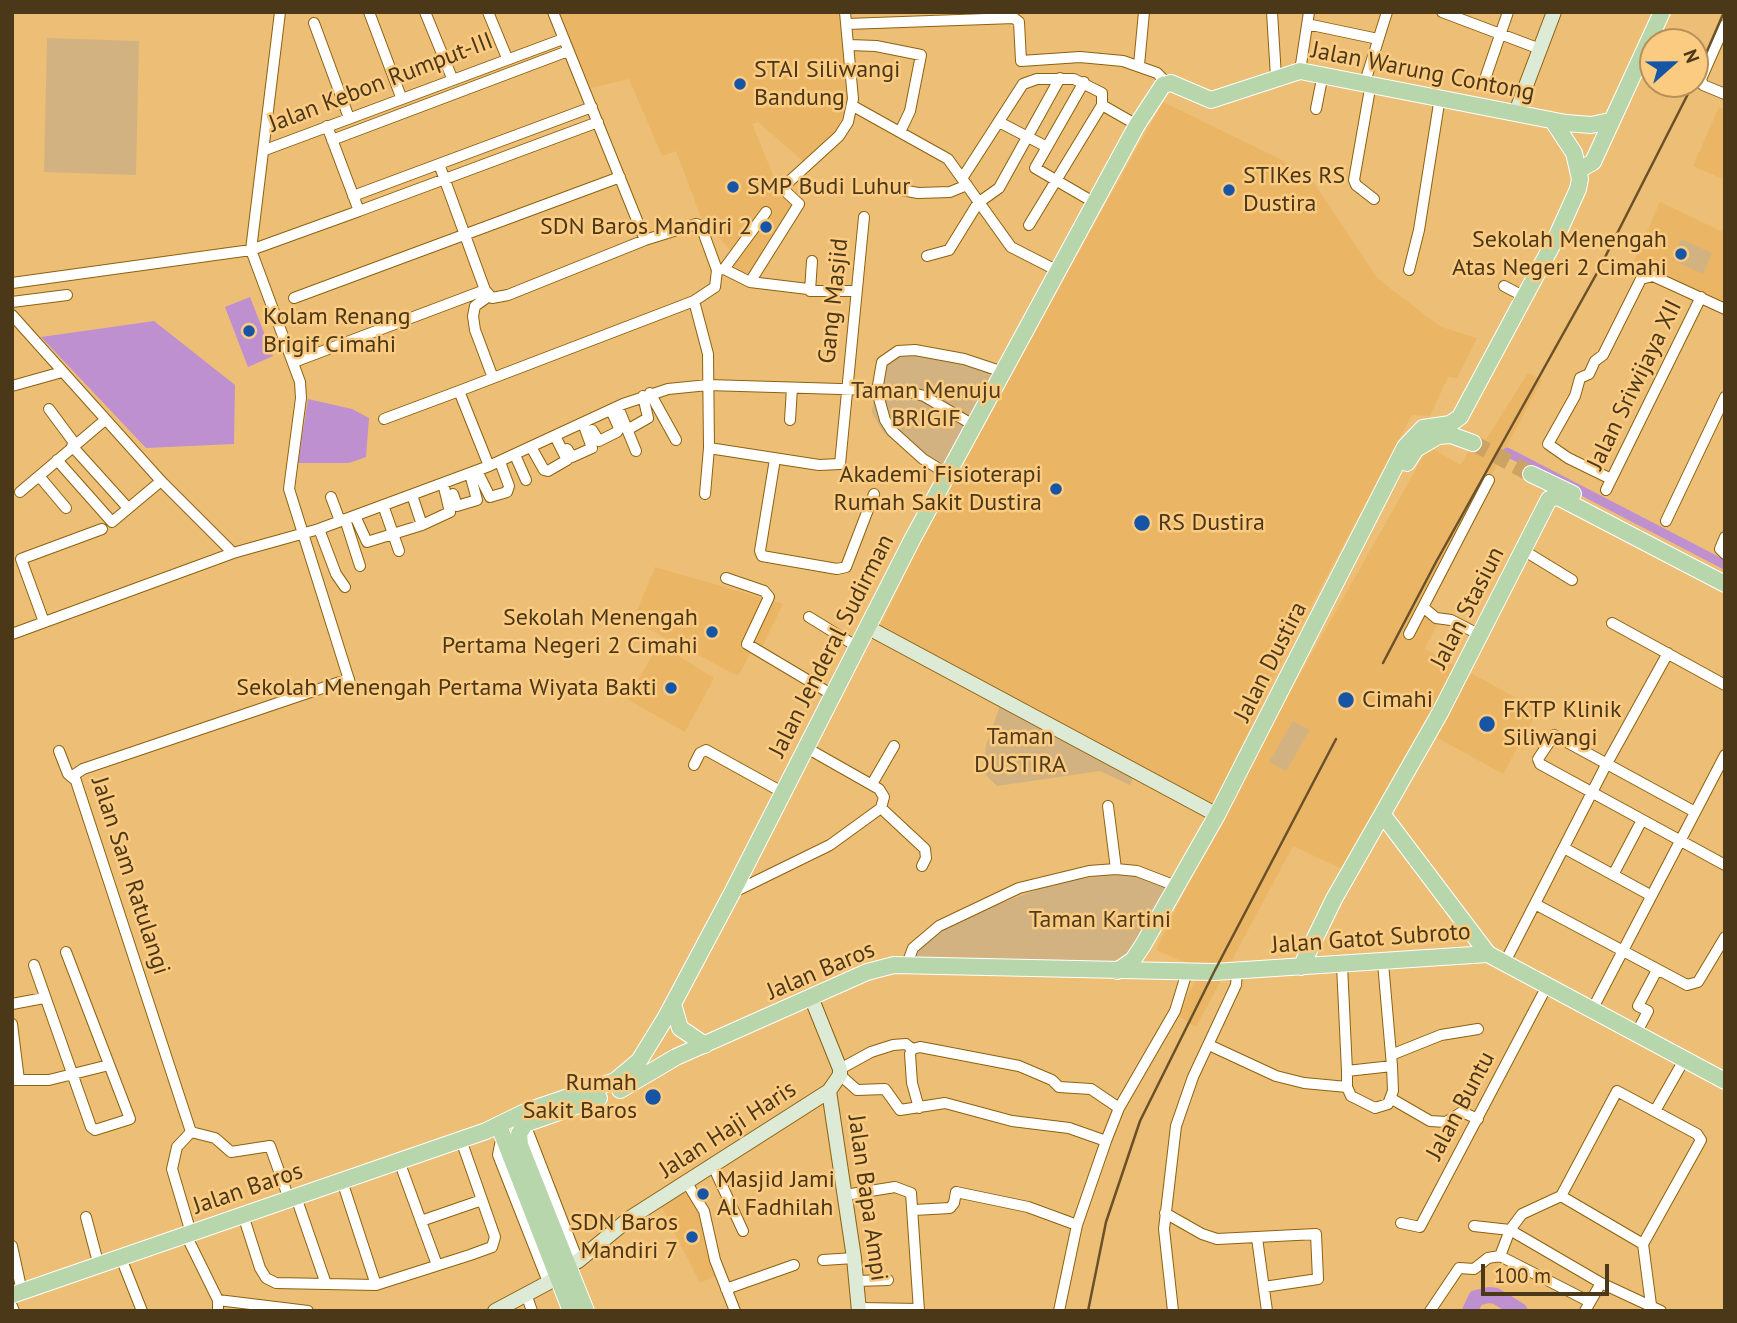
<!DOCTYPE html>
<style>
body{margin:0}
#map{position:relative;width:1737px;height:1323px;overflow:hidden;background:#edbe75;font-family:"PT Sans",sans-serif}
canvas{display:block}
.frame{position:absolute;inset:0;border:14px solid #4b3819;pointer-events:none}
.north{position:absolute;left:1639px;top:28px;width:70px;height:70px;box-sizing:border-box;background:#fbcb82;border:2px solid #b59058;border-radius:50%;rotate:69deg;font-size:19px;font-weight:700;line-height:28px;text-align:center;color:#4b3819}
.north::after{content:'';display:block;margin:auto;width:24px;height:32px;background:#1655a6;clip-path:polygon(50% 0,100% 100%,50% 72%,0 100%)}
.scale{position:absolute;left:1481px;top:1264px;width:128px;height:32px;box-sizing:border-box;border:4px solid #4b3819;border-top:0;padding-left:9px;font-size:21px;line-height:24px;white-space:nowrap;color:#4b3819;-webkit-text-stroke:5px #fbcb82;paint-order:stroke}
</style>
<div id="map">
<canvas width="1737" height="1323"></canvas>
<div class="frame"></div>
<div class="north">N</div>
<div class="scale">100 m</div>
</div>
<script>
const ctx = document.querySelector('canvas').getContext('2d');
ctx.lineJoin = 'round';
function paint(path, color) { ctx.fillStyle = color; ctx.fill(path, 'evenodd'); }
const toPath = rows => new Path2D(rows.map(r => 'M' + r).join(''));
function strokePath(path, color, width, dash) { ctx.strokeStyle = color; ctx.lineWidth = width; ctx.lineCap = dash ? 'butt' : 'round'; ctx.setLineDash(dash || []); ctx.stroke(path); }
function write(font, color, halo, rows, align = 'center') {
  ctx.font = font + ' "PT Sans",sans-serif'; ctx.lineWidth = 5; ctx.setLineDash([]); ctx.textBaseline = 'middle'; ctx.strokeStyle = halo; ctx.fillStyle = color; for (const [text, x, y, turn = 0] of rows) {
    ctx.save(); ctx.translate(x, y); ctx.rotate((+turn || 0) * Math.PI / 180); ctx.textAlign = isNaN(turn) ? turn : align; if (halo) ctx.strokeText(text, 0, 0); ctx.fillText(text, 0, 0); ctx.restore();
  }
}
paint(toPath([
 [558,12,841,12,849,90,843,116,832,139,804,162,758,122,752,124,779,189,798,205,750,280,726,263,730,250,700,215,676,151,662,156,629,79,591,88],
 [1163,102,1282,160,1314,183,1378,279,1441,327,1477,338,1457,378,1448,377,1430,416,1412,415,1285,655,1211,809,878,631,988,401,1032,335],
 [1719,107,1725,109,1725,180,1693,166],
 [1660,202,1725,233,1725,304,1634,261],
 [1528,373,1542,380,1448,556,1455,560,1426,615,1438,622,1425,649,1459,668,1344,870,1293,846,1196,1027,1177,1015,1204,965,1189,964,1156,950,1204,851,1275,719,1424,455,1433,449,1461,465,1476,438,1485,441],
 [655,567,783,604,762,647,755,645,738,676,633,621],
 [659,644,714,678,685,732,627,699],
 [1471,673,1538,710,1503,774,1436,737],
 [689,1189,702,1211,717,1275,700,1283,661,1206]
]), '#eab665');
paint(toPath([
 [47,38,139,41,136,175,44,172],
 [1681,239,1712,253,1703,274,1672,260],
 [892,356,924,356,962,362,999,376,942,480,884,433,872,413,878,362],
 [1001,703,1135,773,1130,785,1100,771,997,786,983,772,986,745],
 [1293,721,1310,730,1286,771,1269,762],
 [1121,873,1140,875,1169,889,1128,960,1110,964,912,960,924,943,943,930,999,904,1058,882]
]), '#d3b281');
paint(toPath([
 [250,297,273,356,248,367,225,307],
 [154,321,235,385,234,444,146,448,41,337],
 [308,399,352,409,369,418,366,457,349,463,298,463]
]), '#bf90d0');
strokePath(toPath([
 [1507,452,1725,565]
]), '#bf90d0', 9);
strokePath(toPath([
 [1470,1311,1476,1298,1489,1295,1496,1296,1520,1311]
]), '#bf90d0', 16);
strokePath(toPath([
 [1473,443,1531,474]
]), '#cda363', 16, [16, 8]);
const street = toPath([
 [280,12,251,250,300,382,301,398,289,489,350,683],
 [369,12,401,97],
 [425,12,452,78],
 [488,12,507,58],
 [553,12,645,240],
 [1272,12,1276,77],
 [1442,12,1540,49],
 [314,23,349,118],
 [847,24,1014,18,1019,22,1021,61,1080,57,1123,61,1157,73,1167,83],
 [1307,24,1378,39],
 [1725,25,1701,79,1703,85,1725,94],
 [849,45,876,46,921,55,910,111,900,132],
 [1139,65,1144,12],
 [1300,71,1309,12],
 [1486,76,1508,12],
 [1084,82,1035,168,1095,203],
 [1365,82,1387,12],
 [1371,83,1354,180,1356,185,1374,199],
 [1102,105,1137,125],
 [853,106,948,159,1011,247,1058,271],
 [1316,109,1323,74],
 [999,122,1047,147],
 [332,140,568,51],
 [265,150,563,39],
 [439,164,485,290,492,298,508,295,645,240,696,224,701,226,717,270],
 [963,177,1023,84,1037,79,1074,79,1102,93,1102,105,1029,225],
 [902,190,918,193,950,192,967,185],
 [353,196,592,107],
 [359,211,598,122],
 [927,256,949,250,978,203,999,188,1060,78],
 [812,261,810,291,855,291],
 [724,269,766,212],
 [1409,270,1419,230,1440,97],
 [750,282,808,289],
 [12,283,251,250,359,211,327,126],
 [1504,286,1525,297],
 [489,296,475,306,473,316,475,330,493,378],
 [294,298,620,177],
 [694,301,715,287,717,270,724,269,750,282,799,204,782,188,839,136,848,122,853,99,845,12],
 [12,302,67,295],
 [12,315,161,481,233,553],
 [294,362,485,290],
 [12,386,62,372],
 [650,393,676,440],
 [49,409,75,444],
 [620,412,636,451],
 [384,419,459,391],
 [790,420,792,388],
 [592,430,599,441,617,432,619,428,611,410],
 [627,430,648,418,643,396],
 [72,446,128,508],
 [531,447,544,470,548,471,567,460,555,436],
 [709,448,819,465,840,464,864,217],
 [567,449,572,457,592,448,583,423],
 [515,455,526,480],
 [775,459,760,551,762,556,837,569,846,567,874,494],
 [57,460,112,522,161,481],
 [489,466,459,391,694,301,708,354,709,448,705,494],
 [477,471,490,497,507,492,509,486,500,462],
 [949,475,923,459,892,431,885,420,877,391,882,362,898,351,915,350,964,359,1003,372],
 [1611,479,1568,458,1548,444,1575,396,1580,378,1589,374,1595,361,1603,355,1641,279,1653,276,1725,309],
 [1606,490,1701,297],
 [20,492,39,476],
 [453,494,457,506,477,500,470,474],
 [412,495,422,525],
 [331,497,340,521],
 [383,505,399,551],
 [66,508,39,476,105,420],
 [355,516,367,542,422,525,450,512,443,483],
 [345,519,360,566],
 [1666,521,1725,397],
 [319,529,336,574,345,587],
 [1725,537,1720,549,1725,554],
 [1523,550,1572,580],
 [726,578,764,591,769,597,747,644,831,694],
 [1423,607,1436,618,1451,620,1480,635],
 [809,617,856,646],
 [44,622,21,559,102,529],
 [1612,623,1725,685],
 [12,634,233,553,319,529,489,466,623,404,668,389,708,385,906,391,924,396,975,426],
 [1409,634,1489,480],
 [59,751,68,774,74,779],
 [694,765,700,753,706,750,782,792],
 [872,784,894,746],
 [1108,806,1116,869],
 [881,808,925,849,926,858,922,866],
 [1695,812,1554,735,1538,759,1540,764,1725,865],
 [1564,848,1650,895],
 [1613,875,1642,820],
 [732,893,830,845,881,808,884,797,879,789,805,747],
 [1535,904,1687,985,1698,982,1725,937],
 [1383,963,1392,1066,1347,1071,1347,1087,1351,1096,1375,1108,1388,1104,1393,1091,1392,1066],
 [907,964,913,948,939,926,1019,888,1089,871,1116,869,1137,871,1176,886],
 [1504,964,1606,765,1668,653],
 [34,965,91,1127,95,1130,130,1119,66,952],
 [1342,965,1347,1071],
 [12,1004,44,998],
 [1592,1010,1725,755],
 [12,1024,19,1080],
 [1636,1034,1648,1011,1638,1006,1657,970],
 [1209,1045,1276,1076,1304,1083,1347,1087],
 [1391,1055,1441,1035,1478,1029],
 [840,1069,871,1052,893,1045,906,1044,912,1049],
 [840,1075,857,1090,885,1089,900,1110,945,1103,1012,1121,1069,1128,1106,1141],
 [12,1080,49,1080,109,1065],
 [1392,1099,1430,1121,1446,1122,1462,1112,1478,1119],
 [919,1108,912,1083,910,1054,912,1049,920,1047,1019,1066,1052,1080,1059,1087,1091,1089,1119,1108],
 [1655,1111,1684,1060],
 [525,1124,578,1261],
 [191,1132,74,775,83,769,349,679],
 [191,1132,215,1138,231,1152,270,1146,289,1199],
 [191,1132,177,1147,172,1169,191,1233],
 [502,1135,498,1155,548,1282],
 [399,1161,437,1265],
 [713,1166,743,1231],
 [342,1181,376,1285],
 [687,1183,704,1211,715,1260,735,1311],
 [845,1195,895,1187,911,1193,919,1311],
 [1561,1196,1643,1244],
 [296,1197,326,1284],
 [914,1210,950,1208,954,1203,956,1192,1028,1207,1077,1225],
 [1165,1213,1202,1234,1217,1239,1316,1234,1318,1279,1264,1287],
 [243,1215,260,1268,266,1278,276,1283,376,1285,470,1255,492,1247,495,1237,461,1140],
 [86,1217,99,1266],
 [421,1221,482,1200],
 [1401,1223,1420,1227,1547,986],
 [1474,1226,1510,1230,1601,1283,1661,1311],
 [186,1235,218,1300,218,1311],
 [1257,1238,1267,1311],
 [12,1246,22,1292],
 [1500,1256,1590,1302],
 [121,1258,142,1311],
 [823,1260,854,1258],
 [857,1281,888,1280],
 [726,1289,794,1265],
 [526,1294,532,1311],
 [218,1300,308,1311],
 [12,1306,14,1311],
 [859,1308,919,1309],
 [1059,1311,1077,1225,1106,1141,1119,1108,1175,1011,1187,972],
 [1173,1311,1164,1229,1176,1126,1193,1077,1236,985,1237,971],
 [1430,1311,1459,1268,1474,1269,1488,1258,1500,1256,1510,1230,1522,1214,1561,1196,1617,1091,1697,1134,1701,1140,1643,1244,1651,1305],
 [1585,1311,1601,1283]
]);
const secondary = toPath([
 [1516,112,1554,12],
 [867,627,1217,815],
 [829,1091,854,1258,859,1311],
 [568,1266,578,1261,630,1218,829,1091,840,1075,840,1069,811,997],
 [495,1311,557,1278]
]);
const primary = toPath([
 [1579,170,1593,162,1662,12],
 [1407,463,1416,449,1438,436,1451,435,1473,443],
 [1531,474,1573,494],
 [1383,815,1488,954,1725,1081],
 [1301,967,1334,899,1440,713,1549,499,1558,497,1725,584],
 [1117,971,1133,960,1143,945,1217,815,1405,447,1423,428,1450,424,1460,417,1556,238,1578,189,1580,179,1574,153,1553,121],
 [673,1004,680,1028,705,1045],
 [620,1090,676,1057,867,972,894,965,1214,972,1488,954],
 [499,1126,571,1311],
 [12,1295,486,1131,527,1111,615,1081,639,1061,666,1017,732,893,913,538,1137,125,1163,85,1171,83,1211,100,1300,71,1566,123,1591,125,1610,121],
 [586,1311,520,1145,519,1134,525,1124,599,1098]
]);
strokePath(street, '#8d620e', 12);
strokePath(secondary, '#8d620e', 16);
strokePath(primary, '#fff', 18);
strokePath(street, '#fff', 10);
strokePath(secondary, '#dcead6', 14);
strokePath(primary, '#b8d6ac', 16);
strokePath(toPath([
 [1695,79,1724,12],
 [1383,663,1436,562,1597,273,1693,84],
 [1088,1311,1106,1222,1140,1121,1214,972,1336,739]
]), '#6a512a', 2.5);
for (const [x, y, r, color] of [
 [740,84,7,"#1655a6"],
 [733,187,7,"#1655a6"],
 [1229,190,7,"#1655a6"],
 [766,227,7,"#1655a6"],
 [1681,254,7,"#1655a6"],
 [249,331,7,"#1655a6"],
 [1056,489,7,"#1655a6"],
 [1142,523,9,"#1655a6"],
 [712,632,7,"#1655a6"],
 [671,688,7,"#1655a6"],
 [1346,700,9,"#1655a6"],
 [1487,724,9,"#1655a6"],
 [653,1097,9,"#1655a6"],
 [703,1194,7,"#1655a6"],
 [692,1237,7,"#1655a6"]
]) { const dot = new Path2D(); dot.arc(x, y, r, 0, 2 * Math.PI); ctx.fillStyle = color; ctx.fill(dot); strokePath(dot, '#fbcb82', 2.5); }
write('24px', '#4b3819', '#fbcb82', [
 ["STAI Siliwangi",754,70],
 ["Bandung",754,98],
 ["STIKes RS",1243,176],
 ["Dustira",1243,204],
 ["SMP Budi Luhur",747,187],
 ["SDN Baros Mandiri 2",752,227,"right"],
 ["Sekolah Menengah",1667,240,"right"],
 ["Atas Negeri 2 Cimahi",1667,268,"right"],
 ["Kolam Renang",263,317],
 ["Brigif Cimahi",263,345],
 ["Akademi Fisioterapi",1042,475,"right"],
 ["Rumah Sakit Dustira",1042,503,"right"],
 ["RS Dustira",1158,523],
 ["Sekolah Menengah",698,618,"right"],
 ["Pertama Negeri 2 Cimahi",698,646,"right"],
 ["Sekolah Menengah Pertama Wiyata Bakti",657,688,"right"],
 ["Cimahi",1362,700],
 ["FKTP Klinik",1503,710],
 ["Siliwangi",1503,738],
 ["Rumah",637,1083,"right"],
 ["Sakit Baros",637,1111,"right"],
 ["Masjid Jami",717,1180],
 ["Al Fadhilah",717,1208],
 ["SDN Baros",678,1223,"right"],
 ["Mandiri 7",678,1251,"right"]
], 'left');
write('24px', '#4b3819', '#fbcb82', [
 ["Jalan Warung Contong",1423,72,11],
 ["Jalan Kebon Rumput-III",381,83,-21],
 ["Gang Masjid",834,301,-84],
 ["Jalan Sriwijaya XII",1635,385,-64],
 ["Jalan Stasiun",1468,608,-63],
 ["Jalan Jenderal Sudirman",832,646,-63],
 ["Jalan Dustira",1271,662,-63],
 ["Jalan Sam Ratulangi",130,876,72],
 ["Jalan Gatot Subroto",1371,939,-4],
 ["Jalan Baros",821,971,-23],
 ["Jalan Buntu",1461,1106,-62],
 ["Jalan Haji Haris",728,1130,-33],
 ["Jalan Baros",248,1189,-19],
 ["Jalan Bapa Ampi",867,1198,82]
]);
write('24px', '#503c1d', '#fbcb82', [
 ["Taman Menuju",926,391],
 ["BRIGIF",926,419],
 ["Taman",1020,737],
 ["DUSTIRA",1020,765],
 ["Taman Kartini",1100,920]
]);
</script>
